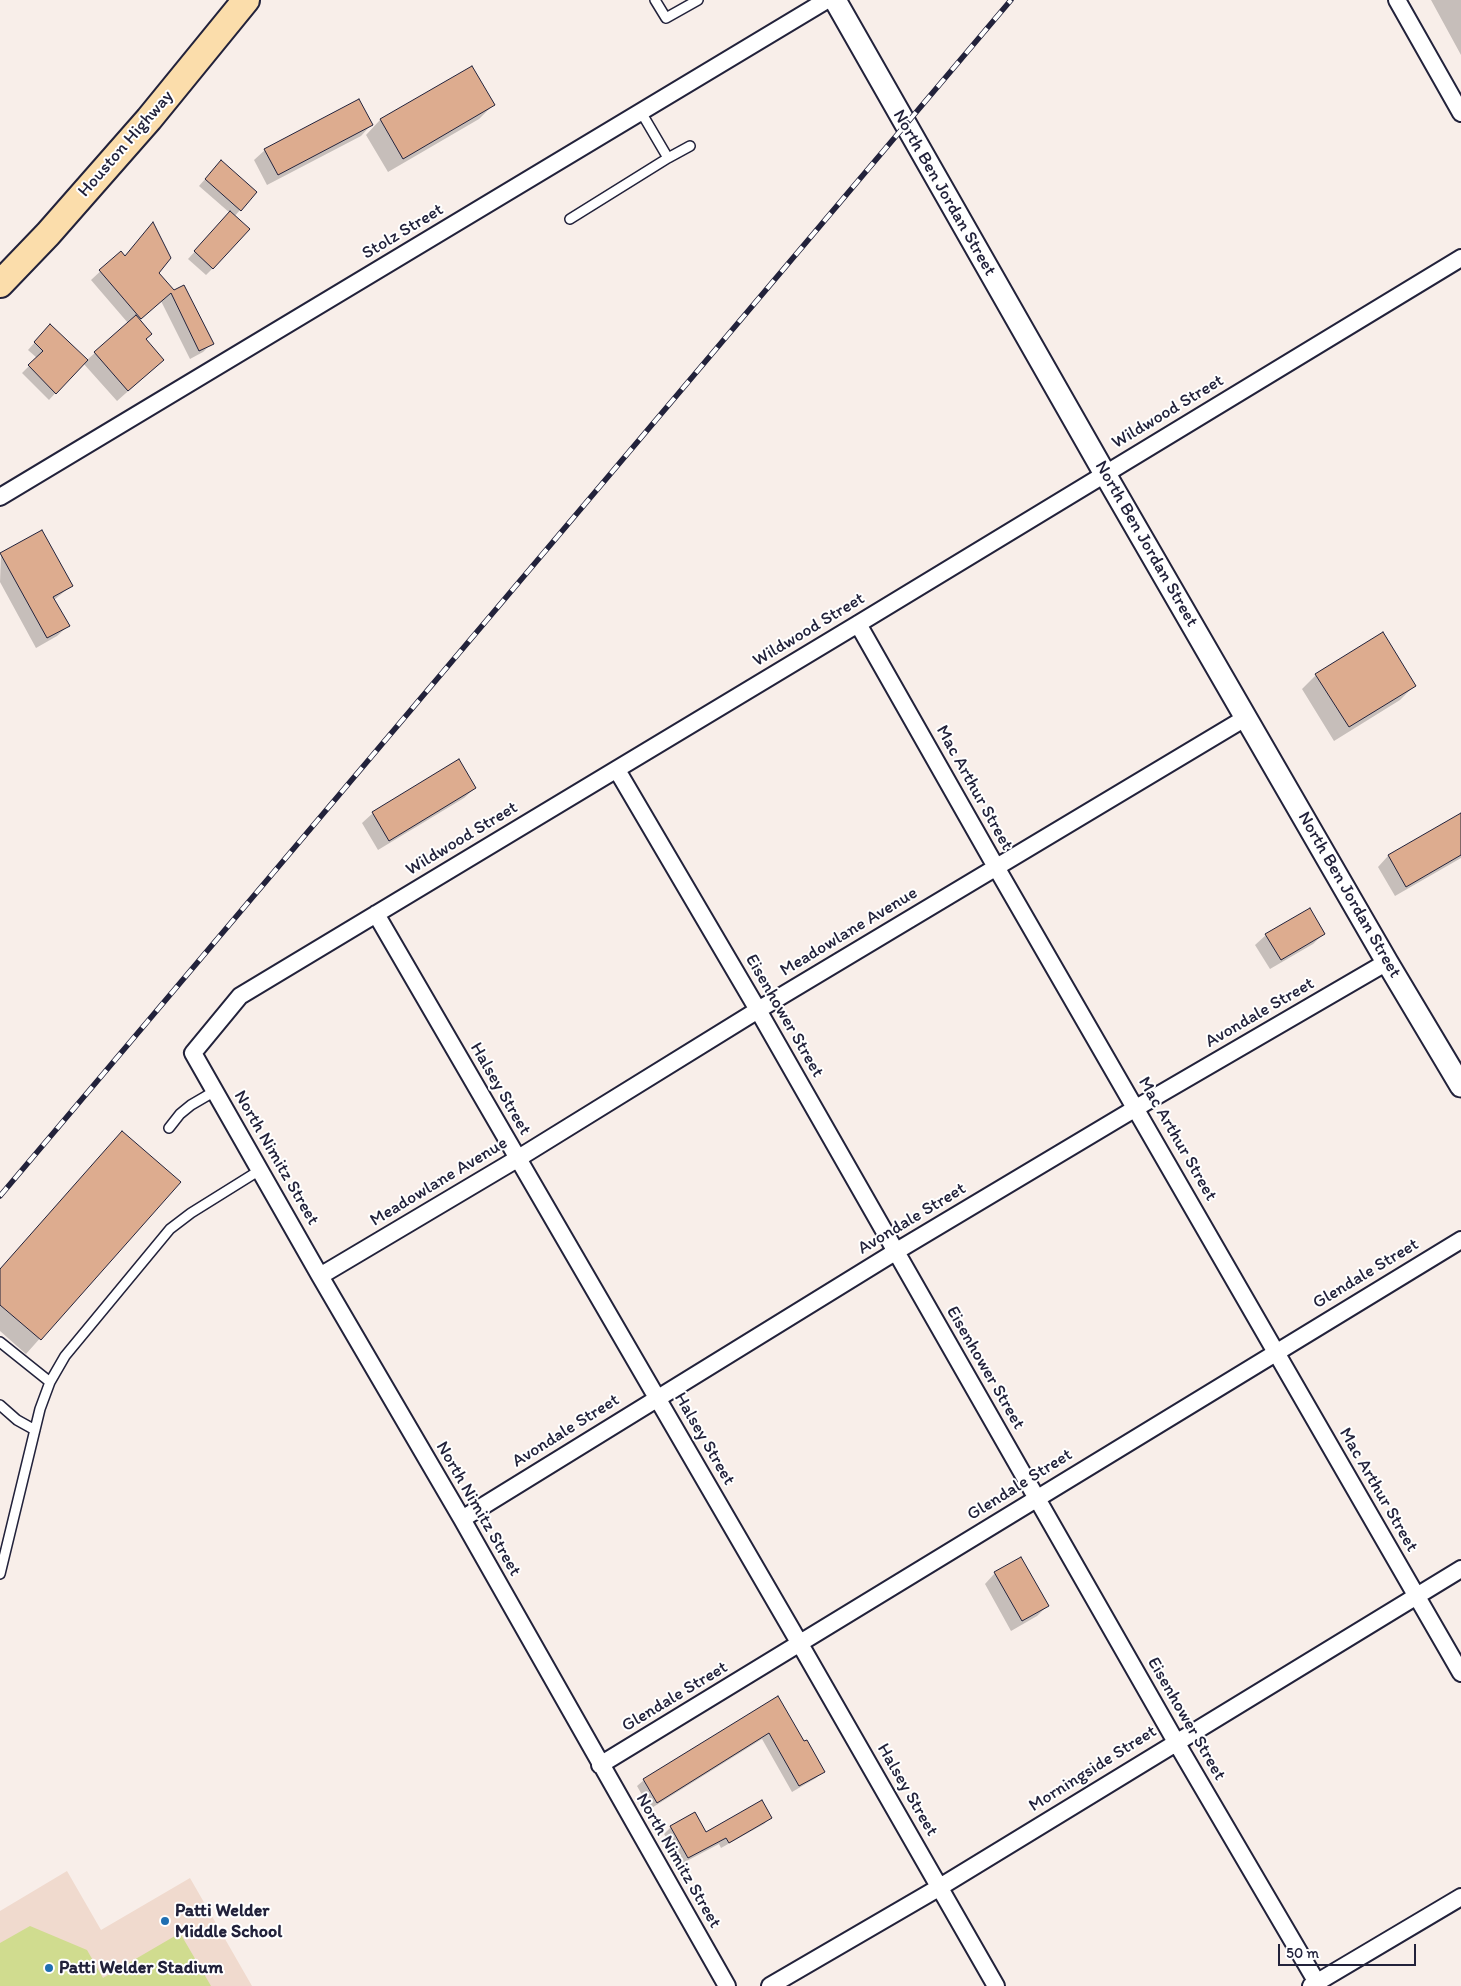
<!DOCTYPE html>
<style>
body{margin:0}
#map{position:relative;width:1461px;height:1986px;overflow:hidden;background:#f8eee9;font-family:Itim,sans-serif}
canvas{display:block}
.scale{position:absolute;left:1278px;top:1944px;width:138px;height:22px;box-sizing:border-box;border:2px solid #22223b;border-top:0;padding-left:6px;font-size:15px;line-height:18px;white-space:nowrap;color:#22223b;-webkit-text-stroke:4px #fff;paint-order:stroke}
</style>
<div id="map">
<canvas width="1461" height="1986"></canvas>
<div class="scale">50 m</div>
</div>
<script>
const ctx = document.querySelector('canvas').getContext('2d');
ctx.lineJoin = 'round';
function paint(path, color) { ctx.fillStyle = color; ctx.fill(path, 'evenodd'); }
const toPath = rows => new Path2D(rows.map(r => 'M' + r).join(''));
function strokePath(path, color, width, dash) { ctx.strokeStyle = color; ctx.lineWidth = width; ctx.lineCap = dash ? 'butt' : 'round'; ctx.setLineDash(dash || []); ctx.stroke(path); }
function write(font, color, halo, rows, align = 'center') {
  ctx.font = font + ' Itim,sans-serif'; ctx.lineWidth = 4; ctx.setLineDash([]); ctx.textBaseline = 'middle'; ctx.strokeStyle = halo; ctx.fillStyle = color; for (const [text, x, y, turn = 0] of rows) {
    ctx.save(); ctx.translate(x, y); ctx.rotate((+turn || 0) * Math.PI / 180); ctx.textAlign = isNaN(turn) ? turn : align; if (halo) ctx.strokeText(text, 0, 0); ctx.fillText(text, 0, 0); ctx.restore();
  }
}
paint(toPath([
 [67,1871,101,1930,190,1878,252,1986,0,1986,0,1911]
]), '#f0dace');
paint(toPath([
 [30,1926,87,1950,103,1978,180,1933,211,1986,0,1986,0,1943]
]), '#d0dc8f');
paint(toPath([
 [1431,0,1461,0,1461,55],
 [471,67,493,105,479,119,388,172,366,135,380,120],
 [371,125,361,136,267,185,254,160,265,150],
 [214,169,240,210,234,217,213,268,206,275,188,259,230,213,199,186],
 [152,224,158,273,212,343,203,352,190,359,161,301,139,321,152,370,117,401,83,363,49,400,22,373,37,358,28,350,43,333,87,360,128,323,91,280,120,253,124,257],
 [1,554,71,586,54,600,68,626,57,636,36,648,0,582],
 [1316,675,1414,686,1400,700,1334,741,1302,689],
 [475,788,464,798,378,850,362,823,373,813],
 [1461,815,1461,858,1395,896,1378,867,1388,856],
 [1323,934,1313,944,1270,969,1255,945,1266,935],
 [122,1132,179,1182,26,1354,0,1331,0,1269],
 [995,1573,1047,1606,1037,1616,1011,1631,985,1584],
 [777,1698,823,1771,816,1778,792,1792,762,1739,650,1809,637,1786,644,1780],
 [771,1817,764,1824,721,1848,719,1844,681,1864,664,1834,671,1827,706,1833]
]), '#0003');
const building = toPath([
 [472,66,495,105,403,159,380,119,472,66],
 [359,99,373,125,278,175,264,149,359,99],
 [221,160,257,192,241,211,205,179,221,160],
 [230,211,250,229,213,269,194,251,230,211],
 [153,222,171,258,159,273,174,290,184,285,214,344,199,351,171,293,141,319,99,270,121,251,125,256,153,222],
 [136,315,152,334,146,339,164,360,128,391,94,352,136,315],
 [50,324,88,360,56,394,28,365,43,351,34,342,50,324],
 [42,530,73,586,53,597,70,626,47,638,0,553,42,530],
 [1383,632,1416,686,1349,727,1315,674,1383,632],
 [459,759,476,788,389,841,372,812,459,759],
 [1461,813,1461,855,1406,887,1388,855,1461,813],
 [1310,908,1325,934,1281,960,1265,934,1310,908],
 [122,1131,181,1182,41,1340,0,1305,0,1269,122,1131],
 [1021,1557,1049,1606,1022,1621,994,1572,1021,1557],
 [778,1696,804,1741,807,1740,825,1772,799,1786,769,1733,657,1803,643,1779,778,1696],
 [762,1800,772,1818,729,1843,726,1838,688,1858,670,1826,695,1812,706,1832,762,1800]
]);
paint(building, '#ddac8f');
strokePath(building, '#22223b', 1);
const service = toPath([
 [655,0,666,18,698,0],
 [668,158,690,146],
 [570,219,668,158,641,112],
 [169,1128,180,1114,191,1105,215,1091],
 [0,1342,50,1382],
 [0,1405,17,1420,35,1430],
 [0,1574,40,1409,50,1382,65,1356,170,1229,191,1213,260,1170]
]);
const minor = toPath([
 [1397,0,1461,113],
 [0,497,827,0],
 [858,624,996,867,1461,1673],
 [617,770,758,1010,1176,1742,1319,1986],
 [376,914,800,1644,996,1986],
 [320,1276,517,1159,758,1010,1247,717],
 [462,1519,895,1252,1136,1108,1387,962],
 [600,1765,1461,1240],
 [727,1986,462,1519,320,1276,193,1053,240,996,858,624,1461,258],
 [770,1986,940,1887,1461,1569],
 [1311,1986,1461,1897]
]);
const tertiary = toPath([
 [835,0,1105,474,1387,962,1461,1086]
]);
const primary = toPath([
 [0,284,48,234,149,119,246,0]
]);
strokePath(service, '#22223b', 12);
strokePath(minor, '#22223b', 20);
strokePath(tertiary, '#22223b', 25);
strokePath(primary, '#22223b', 30);
strokePath(service, '#fff', 9);
strokePath(minor, '#fff', 16);
strokePath(tertiary, '#fff', 21);
strokePath(primary, '#fbddab', 26);
const rail = toPath([
 [0,1196,1011,0]
]);
strokePath(rail, '#22223b', 5.5);
strokePath(rail, '#fff', 4, [11]);
for (const [x, y, r, color] of [
 [165,1921,5,"#1f6fb2"],
 [49,1968,5,"#1f6fb2"]
]) { const dot = new Path2D(); dot.arc(x, y, r, 0, 2 * Math.PI); ctx.fillStyle = color; ctx.fill(dot); strokePath(dot, '#fff', 2); }
write('18px', '#22223b', '#fff', [
 ["Houston Highway",126,144,-49],
 ["North Ben Jordan Street",944,193,60],
 ["Stolz Street",403,232,-31],
 ["Wildwood Street",1168,412,-31],
 ["North Ben Jordan Street",1146,544,60],
 ["Wildwood Street",809,630,-31],
 ["Mac Arthur Street",974,788,61],
 ["Wildwood Street",462,839,-31],
 ["North Ben Jordan Street",1349,895,60],
 ["Meadowlane Avenue",849,932,-31],
 ["Avondale Street",1260,1013,-30],
 ["Eisenhower Street",784,1016,60],
 ["Halsey Street",500,1089,60],
 ["Mac Arthur Street",1177,1139,60],
 ["North Nimitz Street",276,1158,60],
 ["Meadowlane Avenue",439,1182,-31],
 ["Avondale Street",912,1219,-31],
 ["Glendale Street",1366,1274,-31],
 ["Eisenhower Street",985,1368,60],
 ["Avondale Street",566,1431,-32],
 ["Halsey Street",704,1439,60],
 ["Glendale Street",1020,1485,-32],
 ["Mac Arthur Street",1378,1490,60],
 ["North Nimitz Street",478,1509,60],
 ["Glendale Street",675,1697,-31],
 ["Eisenhower Street",1186,1719,60],
 ["Morningside Street",1093,1769,-32],
 ["Halsey Street",907,1790,60],
 ["North Nimitz Street",678,1861,60]
]);
write('bold 18px', '#22223b', '#fff', [
 ["Patti Welder",175,1911],
 ["Middle School",175,1932],
 ["Patti Welder Stadium",59,1968]
], 'left');
</script>
